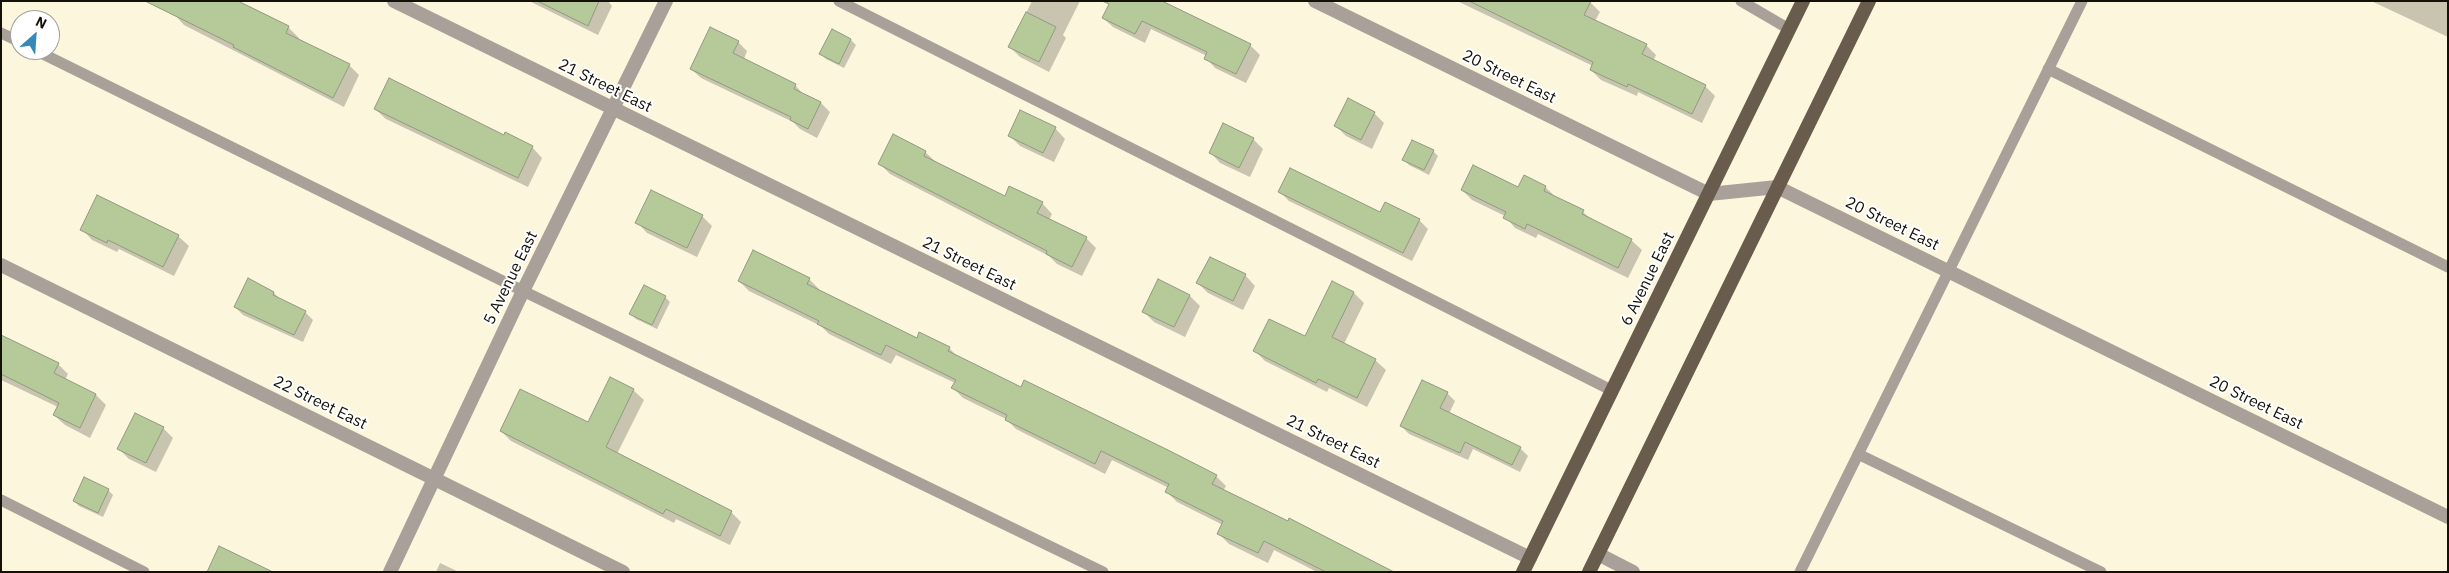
<!DOCTYPE html>
<style>
body{margin:0}
#map{position:relative;width:2449px;height:573px;overflow:hidden;background:#fcf6dc;font-family:"IBM Plex Sans",sans-serif}
canvas{display:block}
.frame{position:absolute;inset:0;border:2px solid #131108;pointer-events:none}
.north{position:absolute;left:10px;top:10px;width:50px;height:50px;box-sizing:border-box;background:#fff;border:1px solid #a1a09c;border-radius:50%;rotate:26deg;font-size:14px;font-weight:700;line-height:20px;text-align:center;color:#131108}
.north::after{content:'';display:block;margin:auto;width:18px;height:22px;background:#3688b9;clip-path:polygon(50% 0,100% 100%,50% 72%,0 100%)}
</style>
<div id="map">
<canvas width="2449" height="573"></canvas>
<div class="frame"></div>
<div class="north">N</div>
</div>
<script>
const ctx = document.querySelector('canvas').getContext('2d');
ctx.lineJoin = 'round';
function paint(path, color) { ctx.fillStyle = color; ctx.fill(path, 'evenodd'); }
const toPath = rows => new Path2D(rows.map(r => 'M' + r).join(''));
function strokePath(path, color, width, dash) { ctx.strokeStyle = color; ctx.lineWidth = width; ctx.lineCap = dash ? 'butt' : 'round'; ctx.setLineDash(dash || []); ctx.stroke(path); }
function write(font, color, halo, rows, align = 'center') {
  ctx.font = font + ' "IBM Plex Sans",sans-serif'; ctx.lineWidth = 4; ctx.setLineDash([]); ctx.textBaseline = 'middle'; ctx.strokeStyle = halo; ctx.fillStyle = color; for (const [text, x, y, turn = 0] of rows) {
    ctx.save(); ctx.translate(x, y); ctx.rotate((+turn || 0) * Math.PI / 180); ctx.textAlign = isNaN(turn) ? turn : align; if (halo) ctx.strokeText(text, 0, 0); ctx.fillText(text, 0, 0); ctx.restore();
  }
}
paint(toPath([
 [233,1,289,28,299,38,298,40,349,65,359,75,344,107,184,25,174,14],
 [529,1,608,1,612,6,598,35],
 [1032,1,1080,1,1063,35,1066,38,1049,72,1020,57,1010,47],
 [1112,1,1165,1,1164,3,1250,45,1260,55,1246,83,1215,68,1206,58,1207,56,1151,29,1145,43,1113,27,1103,18],
 [1457,1,1590,2,1600,12,1595,21,1646,45,1656,55,1653,61,1705,86,1715,96,1702,123,1638,92,1637,96,1601,80,1591,70,1593,66],
 [2371,1,2448,1,2448,37],
 [851,40,856,45,844,68,826,59,821,54],
 [738,42,747,51,744,59,795,85,804,95,821,103,830,112,817,138,800,129,793,122,701,78,691,69],
 [375,109,532,147,542,158,528,187,386,119],
 [1374,113,1384,123,1372,149,1346,136,1336,126],
 [1055,128,1065,139,1054,162,1020,146,1010,136],
 [1253,139,1263,149,1250,177,1220,163,1210,152],
 [1433,151,1438,156,1429,175,1409,165,1404,160],
 [925,152,936,162,1005,197,1042,203,1052,214,1049,220,1086,238,1096,248,1082,276,1057,264,1049,256,890,174,880,164],
 [1545,187,1556,197,1583,212,1592,220,1631,240,1642,250,1628,278,1538,234,1536,238,1515,228,1505,216,1472,200,1462,190],
 [1280,192,1381,214,1419,220,1428,229,1412,261,1289,201],
 [702,216,712,226,697,257,647,233,637,222],
 [82,229,178,236,189,246,174,276,119,249,117,252,92,240],
 [1245,275,1255,286,1243,310,1208,293,1198,283],
 [809,279,819,289,818,291,917,339,920,334,949,348,959,358,1021,388,1216,476,1226,486,1223,491,1388,572,1317,572,1274,550,1268,563,1229,544,1219,534,1223,525,1177,502,1167,492,1169,488,1112,460,1105,474,1016,429,1006,419,963,398,953,388,955,383,896,355,891,364,829,334,821,326,749,291,739,281],
 [1333,283,1354,293,1364,303,1344,344,1375,360,1386,370,1367,407,1329,388,1327,392,1265,361,1255,351,1306,338],
 [274,293,281,300,305,312,313,320,303,342,243,315,235,307],
 [1190,296,1200,306,1185,337,1154,322,1144,312],
 [665,297,670,302,657,329,636,319,631,314],
 [1,336,58,364,68,374,65,380,96,395,106,405,90,438,65,425,54,415,58,407,1,380],
 [611,379,633,390,644,400,617,454,731,512,741,522,730,545,676,519,674,523,511,441,501,431,589,424],
 [1447,393,1455,401,1449,414,1520,448,1528,456,1520,472,1473,449,1468,460,1409,434,1401,426],
 [163,428,173,438,156,472,129,459,119,449],
 [85,479,108,490,113,495,103,517,79,506,74,501],
 [440,563,459,572,436,572]
]), '#0003');
const building = toPath([
 [145,1,238,1,289,26,286,33,350,64,333,98,233,47,234,45,145,1],
 [537,1,599,1,588,26,537,1],
 [1102,1,1162,1,1251,44,1236,74,1204,59,1207,52,1142,21,1135,34,1102,18,1109,4,1102,1],
 [1469,1,1591,1,1584,15,1647,44,1642,54,1706,85,1692,114,1628,84,1627,87,1590,70,1593,62,1469,1],
 [1026,12,1056,27,1039,62,1008,47,1026,12],
 [710,27,739,41,733,53,796,84,794,89,821,102,808,129,790,120,791,117,690,69,710,27],
 [832,29,851,39,839,64,819,54,832,29],
 [389,78,504,135,505,132,533,146,518,178,374,109,389,78],
 [1348,98,1375,112,1361,140,1334,126,1348,98],
 [1020,110,1056,127,1043,153,1008,136,1020,110],
 [1223,123,1254,138,1239,168,1209,153,1223,123],
 [893,134,926,151,924,156,1005,196,1009,186,1043,202,1037,213,1087,237,1072,267,1046,254,1047,251,878,164,893,134],
 [1412,140,1434,150,1424,170,1402,160,1412,140],
 [1473,165,1518,187,1524,175,1546,186,1544,191,1584,210,1582,214,1632,239,1618,268,1527,224,1525,229,1503,218,1506,212,1461,190,1473,165],
 [1290,168,1380,212,1385,202,1420,219,1403,253,1278,192,1290,168],
 [651,190,703,215,687,248,635,223,651,190],
 [97,195,179,235,163,267,108,240,107,243,80,230,97,195],
 [753,250,810,278,807,284,917,338,919,332,950,347,948,351,1021,387,1024,380,1168,450,1217,475,1212,484,1288,521,1289,518,1394,572,1326,572,1264,541,1258,553,1217,534,1223,521,1165,492,1169,484,1101,451,1095,464,1005,420,1007,415,951,388,956,380,886,345,881,355,817,324,819,321,738,281,753,250],
 [1210,257,1246,274,1233,301,1196,283,1210,257],
 [248,278,274,292,273,295,306,311,294,335,234,307,248,278],
 [1158,279,1190,295,1174,327,1142,312,1158,279],
 [1332,281,1354,292,1332,337,1376,359,1357,398,1318,379,1316,383,1253,351,1269,319,1305,336,1332,281],
 [644,285,666,296,652,325,629,314,644,285],
 [1,335,59,363,54,373,96,394,80,428,53,415,59,403,1,374,1,335],
 [610,377,634,389,606,447,732,511,720,536,666,509,663,514,500,431,520,389,588,422,610,377],
 [1422,380,1448,392,1440,408,1521,447,1512,465,1465,442,1460,453,1400,426,1422,380],
 [135,413,164,427,146,463,117,449,135,413],
 [84,477,109,489,98,513,73,501,84,477],
 [219,546,273,572,207,572,219,546]
]);
paint(building, '#b6ca99');
strokePath(building, '#8f9982', 1);
strokePath(toPath([
 [839,1,1613,391],
 [1741,1,1789,29],
 [1,33,20,42],
 [35,50,523,291,1103,572],
 [2048,69,2448,267],
 [1858,454,2101,572],
 [1,500,144,572],
 [1800,572,2082,1]
]), '#a9a199', 11);
strokePath(toPath([
 [394,1,1530,558],
 [1315,1,1709,194,1777,187,2448,517],
 [1598,554,1633,572],
 [390,572,523,291,666,1]
]), '#a9a199', 14);
strokePath(toPath([
 [1,265,623,572]
]), '#a9a199', 14);
strokePath(toPath([
 [1523,572,1803,1],
 [1589,572,1869,1]
]), '#6a5c4d', 14);
write('16px', '#131108', '#fff', [
 ["20 Street East",1509,77,26],
 ["21 Street East",605,86,26],
 ["20 Street East",1892,224,26],
 ["21 Street East",969,264,26],
 ["5 Avenue East",511,278,-64],
 ["6 Avenue East",1648,279,-64],
 ["22 Street East",320,403,26],
 ["20 Street East",2256,403,26],
 ["21 Street East",1333,442,26]
]);
</script>
